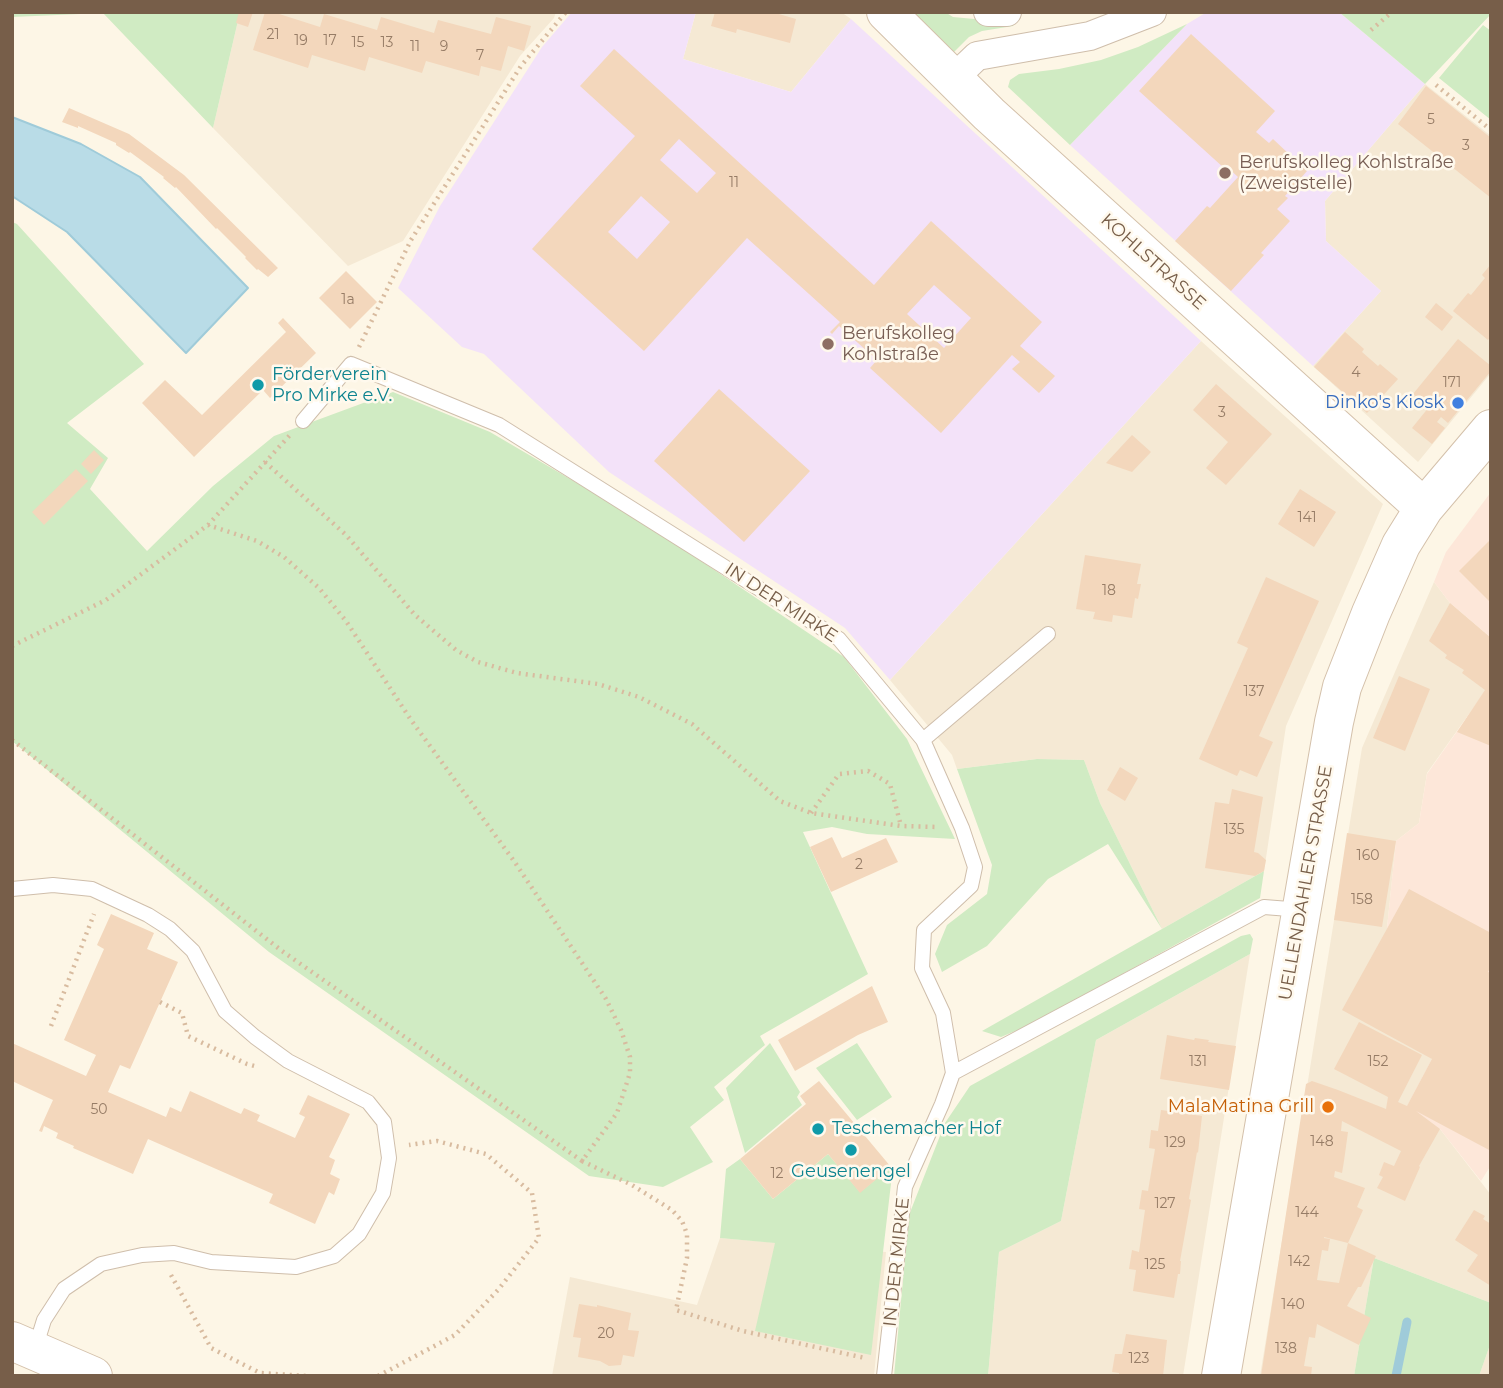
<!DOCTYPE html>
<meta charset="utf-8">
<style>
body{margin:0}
#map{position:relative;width:1503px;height:1388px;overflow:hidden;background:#fdf6e6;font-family:Montserrat,sans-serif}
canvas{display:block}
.frame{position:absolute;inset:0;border:14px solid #775e49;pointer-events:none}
</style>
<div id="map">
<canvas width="1503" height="1388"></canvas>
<div class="frame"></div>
</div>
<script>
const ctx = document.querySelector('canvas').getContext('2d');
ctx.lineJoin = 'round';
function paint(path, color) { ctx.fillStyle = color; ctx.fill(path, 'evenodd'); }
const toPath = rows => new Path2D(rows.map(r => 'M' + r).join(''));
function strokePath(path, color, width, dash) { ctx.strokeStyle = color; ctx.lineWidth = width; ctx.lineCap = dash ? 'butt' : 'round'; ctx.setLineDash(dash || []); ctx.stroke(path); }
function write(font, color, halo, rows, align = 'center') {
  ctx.font = font + ' Montserrat,sans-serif'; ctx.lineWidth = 5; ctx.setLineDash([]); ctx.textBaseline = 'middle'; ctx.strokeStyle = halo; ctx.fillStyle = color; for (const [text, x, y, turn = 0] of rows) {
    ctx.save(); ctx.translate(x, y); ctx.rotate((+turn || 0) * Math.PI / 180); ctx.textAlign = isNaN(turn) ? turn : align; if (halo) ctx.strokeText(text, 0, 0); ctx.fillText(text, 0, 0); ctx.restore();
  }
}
paint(toPath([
 [240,12,556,12,554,18,520,56,403,241,348,266,213,128],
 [696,12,841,12,851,19,791,92,683,59],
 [1425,84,1491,136,1491,373,1418,462,1313,366,1381,291,1326,241,1325,201],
 [1201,341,1383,504,1286,726,1264,871,1162,929,1100,803,1084,760,1037,759,957,769,952,755,890,680],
 [1434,582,1450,603,1491,638,1491,683,1427,773,1419,823,1396,841,1387,928,1432,1059,1440,1129,1491,1195,1491,1303,1374,1258,1354,1376,1260,1376,1362,748],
 [1250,954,1183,1376,988,1376,999,1252,1061,1221,1096,1040],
 [720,1238,886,1252,874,1376,552,1376,570,1277,697,1305],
 [1491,1342,1491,1376,1479,1376]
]), '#f5e9d4');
paint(toPath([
 [1491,492,1491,638,1450,603,1434,582,1446,552],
 [1491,683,1491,1165,1481,1181,1440,1129,1407,1106,1432,1059,1387,928,1396,841,1419,823,1427,774]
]), '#fde7d9');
paint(toPath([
 [572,12,696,12,683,59,791,92,851,19,1201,341,890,680,845,628,609,472,484,354,462,347,398,288,440,206,542,47],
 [1207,12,1339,12,1425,84,1325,201,1326,241,1381,291,1313,366,1070,145,1187,24]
]), '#f3e2f9');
paint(toPath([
 [12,12,240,12,213,128,103,13,12,17],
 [912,12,945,12,953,17,985,20,1017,19,1013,26,982,31,969,37,953,53],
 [1339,12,1491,12,1491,14,1425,84],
 [1187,24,1070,145,1008,87,1010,80,1019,74,1059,69,1101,60,1138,47],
 [1483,25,1491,31,1491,120,1439,78],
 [12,222,17,224,144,364,67,423,108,458,90,489,147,551,213,486,274,436,393,392,490,432,640,520,844,657,907,739,955,839,867,834,832,827,803,832,868,974,760,1036,765,1045,714,1087,724,1100,690,1127,713,1162,663,1187,589,1176,269,952,12,741],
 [1037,759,1084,760,1100,803,1162,929,1264,871,1260,898,1032,1024,1001,1037,982,1031,1162,929,1108,844,1048,879,987,946,942,972,935,954,947,925,987,894,992,865,957,769],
 [1250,934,1253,939,1250,954,1096,1040,1061,1221,999,1252,988,1376,894,1376,909,1215,945,1123,970,1086,1241,936],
 [770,1043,800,1092,797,1097,802,1105,745,1153,726,1088],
 [857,1043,892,1097,857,1120,816,1068],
 [828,1154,860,1192,891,1167,892,1175,871,1355,755,1331,775,1243,720,1238,726,1169,740,1159,773,1199],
 [1374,1258,1491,1303,1491,1342,1479,1376,1354,1376]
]), '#d0ebc3');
const water = toPath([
 [12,117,81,144,140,177,248,288,186,353,67,232,12,196,12,117]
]);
paint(water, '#b9dce7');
strokePath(water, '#9fcbd9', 2);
strokePath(toPath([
 [1396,1376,1407,1322]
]), '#9fcbd9', 9);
paint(toPath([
 [239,12,253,12,248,27,236,23],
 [265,12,273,12,320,27,324,14,377,30,381,17,434,33,438,20,491,34,496,17,531,26,524,51,508,46,501,71,481,66,479,76,426,61,422,73,369,57,365,71,312,55,308,68,253,50],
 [715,12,772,12,796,19,790,43,737,29,736,33,711,26],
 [1191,34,1275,111,1256,132,1269,143,1273,139,1307,171,1285,196,1288,198,1277,209,1290,221,1261,253,1264,255,1231,291,1175,241,1207,206,1210,208,1238,177,1226,166,1224,168,1139,91],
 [614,49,874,285,931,221,1042,322,1020,346,1055,376,1039,393,1012,369,1020,362,1012,355,941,433,870,368,877,360,839,326,832,334,830,332,840,322,747,238,644,351,532,249,635,136,580,86],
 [679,139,716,173,697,193,660,160],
 [641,196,670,222,637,259,608,232],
 [934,285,971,318,944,348,907,314],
 [1426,86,1491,138,1491,198,1398,124],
 [69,108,129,134,184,175,278,268,268,277,258,269,257,270,245,258,246,257,217,228,216,229,176,187,175,188,163,178,164,177,130,152,129,153,116,145,116,143,78,126,78,128,62,122],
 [1491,264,1491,336,1488,340,1453,311,1468,293,1471,295,1485,278,1482,275],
 [346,271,377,302,350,329,319,298],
 [1436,303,1453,317,1442,331,1425,317],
 [283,318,316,353,270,398,263,390,194,457,142,403,165,380,202,415,286,332,278,323],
 [1345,332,1364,349,1362,352,1378,366,1380,364,1398,379,1367,413,1314,367],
 [1458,339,1491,366,1491,371,1448,423,1441,417,1437,422,1445,428,1432,444,1412,428,1429,407,1413,394],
 [1216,384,1272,434,1226,485,1206,468,1228,442,1193,410],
 [719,389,810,471,744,542,654,461],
 [1132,435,1151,452,1132,472,1106,463],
 [94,450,104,460,91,474,81,464],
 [76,469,88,481,44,525,32,512],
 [1300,489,1336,512,1314,547,1278,524],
 [1491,539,1491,603,1459,571],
 [1085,555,1141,564,1137,584,1141,584,1138,599,1135,598,1132,618,1113,615,1112,622,1093,619,1095,612,1076,609],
 [1266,577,1319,601,1259,736,1273,742,1257,777,1240,770,1237,776,1199,759,1248,648,1237,643],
 [1450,603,1491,638,1491,746,1457,732,1485,690,1462,673,1464,670,1445,658,1447,655,1429,641],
 [1399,676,1430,689,1405,751,1373,738],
 [1120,767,1138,778,1125,801,1107,790],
 [1232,789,1263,797,1254,852,1258,853,1266,860,1264,871,1255,876,1205,868,1215,802,1229,804],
 [1347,833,1396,841,1382,927,1334,920],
 [832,837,842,858,886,838,898,862,831,892,810,847],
 [1409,889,1491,933,1491,966,1488,972,1491,973,1491,1151,1416,1111,1440,1129,1419,1166,1420,1167,1405,1201,1377,1188,1383,1177,1379,1175,1384,1162,1394,1166,1401,1151,1342,1121,1341,1131,1348,1132,1344,1161,1342,1173,1335,1171,1334,1177,1365,1188,1357,1207,1363,1210,1348,1243,1324,1237,1324,1238,1330,1239,1328,1251,1322,1250,1317,1280,1339,1283,1348,1243,1376,1256,1361,1287,1358,1287,1347,1306,1371,1318,1359,1345,1317,1324,1315,1338,1309,1337,1304,1366,1312,1367,1311,1376,1261,1376,1306,1084,1312,1081,1338,1090,1386,1109,1388,1097,1334,1069,1359,1022,1422,1055,1398,1102,1407,1106,1432,1059,1342,1010],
 [111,914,154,933,147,949,178,962,130,1069,120,1065,108,1092,166,1117,170,1107,181,1112,190,1091,241,1114,244,1108,260,1115,257,1121,295,1138,305,1117,299,1114,308,1095,350,1114,329,1157,335,1160,330,1174,340,1179,334,1195,329,1192,315,1224,269,1203,273,1194,148,1139,133,1174,73,1148,74,1146,56,1138,58,1133,44,1126,42,1132,39,1131,53,1100,12,1081,12,1043,86,1076,96,1055,64,1040,104,949,97,945],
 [872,986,888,1022,858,1035,795,1071,778,1040],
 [1167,1035,1194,1040,1195,1038,1209,1040,1208,1042,1236,1046,1229,1090,1160,1079],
 [819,1081,891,1167,860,1193,828,1154,773,1199,740,1159,806,1104,800,1096],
 [1161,1110,1202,1116,1198,1153,1197,1152,1189,1199,1191,1200,1180,1261,1181,1261,1180,1274,1178,1274,1174,1298,1133,1291,1136,1270,1129,1269,1132,1250,1139,1252,1145,1210,1139,1209,1142,1190,1148,1191,1155,1149,1149,1148,1151,1130,1158,1131],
 [1474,1210,1485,1216,1483,1219,1491,1224,1491,1286,1467,1271,1478,1255,1455,1240],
 [579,1304,597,1307,597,1305,631,1313,628,1330,639,1331,634,1357,623,1355,621,1365,609,1366,600,1361,578,1357,581,1338,573,1337],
 [1126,1334,1167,1340,1163,1376,1119,1376,1119,1373,1112,1372,1115,1354,1122,1354]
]), '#f3d7bc');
const lane = toPath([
 [303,421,351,364,499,425,839,639,923,740,962,828,975,867,971,886,924,930,922,968,943,1013,953,1073,942,1104,905,1187,884,1376],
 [923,740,1048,634],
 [12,889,53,885,92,889,148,915,170,929,193,951,225,1011,255,1037,288,1061,368,1102,384,1122,389,1158,383,1193,359,1234,334,1256,296,1267,211,1262,174,1253,142,1255,101,1264,64,1289,44,1320,35,1349],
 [953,1073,1264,907,1302,910]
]);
const street = toPath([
 [988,12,1007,12],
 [953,79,977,56,1090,36,1152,12]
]);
const secondary = toPath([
 [886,12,989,114,1424,508],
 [12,1341,93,1376],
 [1221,1376,1334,722,1342,687,1371,613,1401,545,1424,508,1491,429]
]);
strokePath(lane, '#cfbeab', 16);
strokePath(street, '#cfbeab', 30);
strokePath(secondary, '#d4c1ab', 40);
strokePath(toPath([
 [1371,30,1392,12],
 [1436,85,1491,130],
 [359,347,411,240,521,66,566,12],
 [265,462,346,535,415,615,456,650,478,662,517,673,598,684,639,697,692,724,780,801,811,813,901,826,938,827],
 [12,646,106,600,208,525,290,435],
 [12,740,282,951,582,1161,617,1113,630,1073,630,1057,621,1030,606,999,514,861,411,720,346,621,319,588,284,557,257,541,208,525],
 [811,813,839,774,868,771,890,784,901,826],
 [160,1002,182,1013,188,1036,247,1064,258,1067],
 [51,1026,94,914],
 [582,1161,632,1185,672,1210,682,1221,687,1234,687,1258,676,1310,743,1331,865,1358],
 [171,1275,211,1348,260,1373,306,1376],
 [378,1376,455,1335,498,1290,539,1238,532,1193,486,1154,437,1141,409,1145]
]), '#d8bb9f', 4.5, [2, 5]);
strokePath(lane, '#fff', 14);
strokePath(street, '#fff', 28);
strokePath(secondary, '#fff', 38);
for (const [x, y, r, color] of [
 [1225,173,7,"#8d6e63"],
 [828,344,7,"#8d6e63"],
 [258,385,7,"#0f9aa8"],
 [1458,403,7,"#3f7fe0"],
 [1328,1107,7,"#e8710a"],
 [818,1129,7,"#0f9aa8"],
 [851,1150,7,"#0f9aa8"]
]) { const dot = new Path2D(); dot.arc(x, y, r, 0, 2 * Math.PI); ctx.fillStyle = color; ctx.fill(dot); strokePath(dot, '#fff9ed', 2.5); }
write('14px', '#967c66', null, [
 ["21",273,35],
 ["19",301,41],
 ["17",330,41],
 ["15",358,43],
 ["13",387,43],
 ["11",415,47],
 ["9",444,47],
 ["7",480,56],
 ["5",1431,120],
 ["3",1466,146],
 ["11",734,183],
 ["1a",348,300],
 ["4",1356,373],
 ["171",1452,383],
 ["3",1222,413],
 ["141",1307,518],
 ["18",1109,591],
 ["137",1254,692],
 ["135",1234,830],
 ["160",1368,856],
 ["2",859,865],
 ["158",1362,900],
 ["131",1198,1062],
 ["152",1378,1062],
 ["50",99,1110],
 ["148",1322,1142],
 ["129",1175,1143],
 ["12",777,1174],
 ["127",1165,1204],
 ["144",1307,1213],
 ["142",1299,1262],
 ["125",1155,1265],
 ["140",1293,1305],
 ["20",606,1334],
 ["138",1286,1349],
 ["123",1139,1359]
]);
write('18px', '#785e54', '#fff9ed', [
 ["Berufskolleg Kohlstraße",1239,163],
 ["(Zweigstelle)",1239,184],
 ["Berufskolleg",842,334],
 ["Kohlstraße",842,355]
], 'left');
write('18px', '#775e49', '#fff9ed', [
 ["KOHLSTRASSE",1153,262,42],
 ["IN DER MIRKE",781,603,33],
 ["UELLENDAHLER STRASSE",1306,883,-80],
 ["IN DER MIRKE",897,1262,-84]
]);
write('18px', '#0d838f', '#fff9ed', [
 ["Förderverein",272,375],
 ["Pro Mirke e.V.",272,396],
 ["Teschemacher Hof",832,1129],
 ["Geusenengel",851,1172,"center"]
], 'left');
write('18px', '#366cbe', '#fff9ed', [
 ["Dinko's Kiosk",1444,403]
], 'right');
write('18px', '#c56008', '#fff9ed', [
 ["MalaMatina Grill",1314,1107]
], 'right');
</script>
